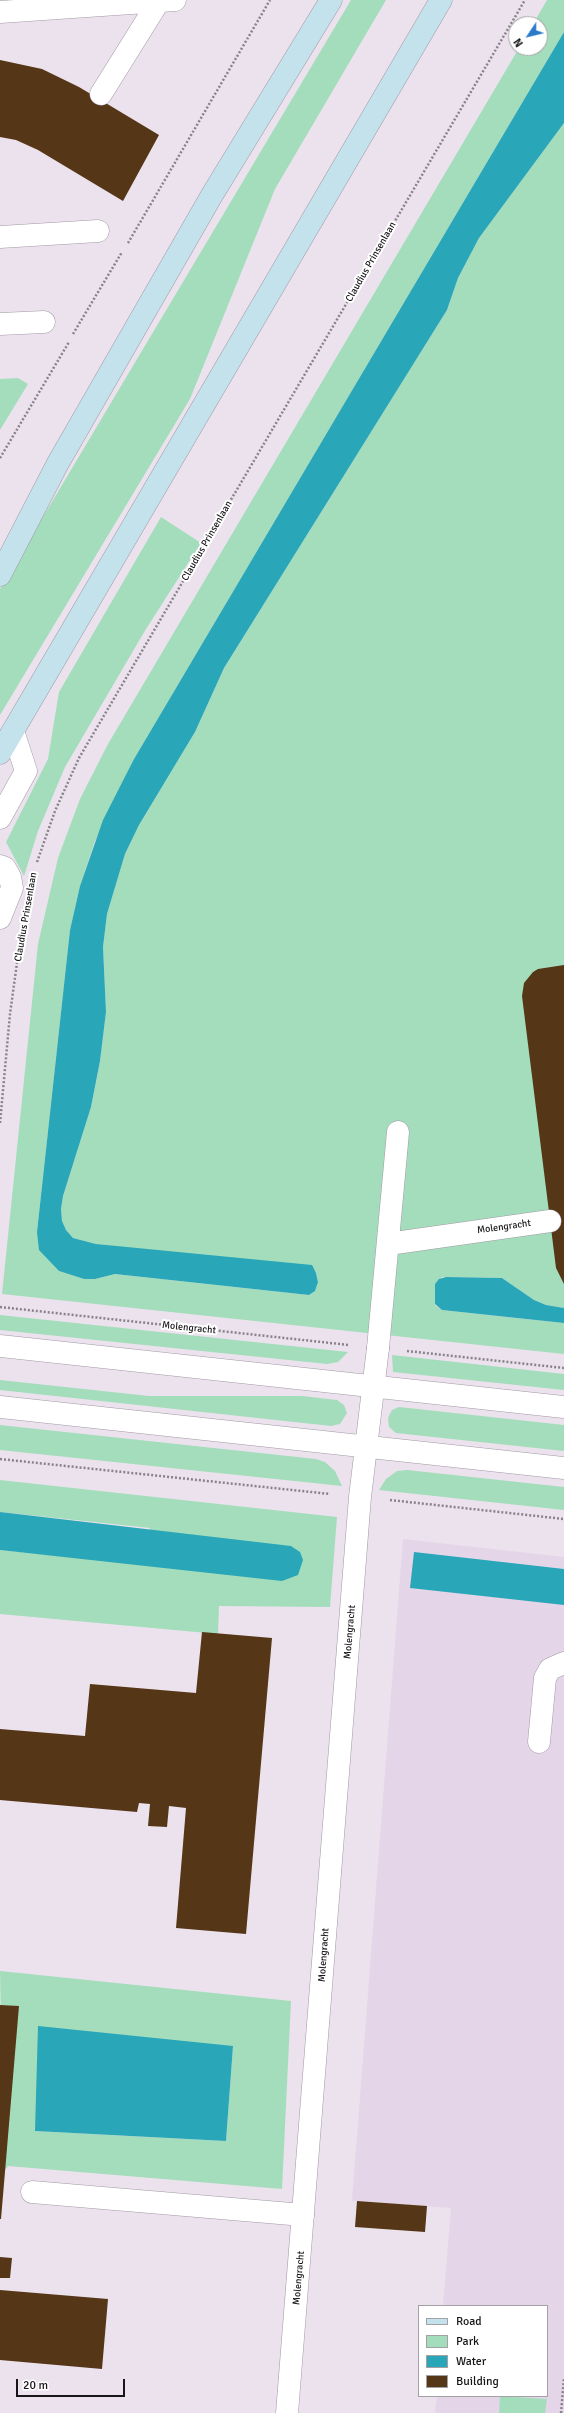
<!DOCTYPE html>
<style>
body{margin:0}
#map{position:relative;width:564px;height:2413px;overflow:hidden;background:#ebe2ed;font-family:Signika,sans-serif}
canvas{display:block}
.legend{position:absolute;left:418px;top:2305px;width:130px;height:92px;box-sizing:border-box;background:#fff;border:1px solid #a3a1a3;margin:0;padding:5px 7px;list-style:none;font-size:12px;color:#181519}
.legend li{display:flex;align-items:center;gap:8px;height:20px}
.legend b{width:20px;border:1px solid #a3a1a3}
.north{position:absolute;left:508px;top:16px;width:40px;height:40px;box-sizing:border-box;background:#fff;border:1px solid #a3a1a3;border-radius:50%;rotate:235deg;font-size:11px;font-weight:700;line-height:16px;text-align:center;color:#181519}
.north::after{content:'';display:block;margin:auto;width:14px;height:18px;background:#297ac9;clip-path:polygon(50% 0,100% 100%,50% 72%,0 100%)}
.scale{position:absolute;left:16px;top:2379px;width:109px;height:18px;box-sizing:border-box;border:2px solid #181519;border-top:0;padding-left:5px;font-size:12px;line-height:14px;white-space:nowrap;color:#181519;-webkit-text-stroke:3px #fff;paint-order:stroke}
</style>
<div id="map">
<canvas width="564" height="2413"></canvas>
<ul class="legend">
<li><b style="height:5px;background:#c3e2ec"></b>Road</li>
<li><b style="height:11px;background:#a4ddbc"></b>Park</li>
<li><b style="height:11px;background:#29a6b8"></b>Water</li>
<li><b style="height:11px;background:#553616"></b>Building</li>
</ul>
<div class="north">N</div>
<div class="scale">20 m</div>
</div>
<script>
const ctx = document.querySelector('canvas').getContext('2d');
ctx.lineJoin = 'round';
function paint(path, color) { ctx.fillStyle = color; ctx.fill(path, 'evenodd'); }
const toPath = rows => new Path2D(rows.map(r => 'M' + r).join(''));
function strokePath(path, color, width, dash) { ctx.strokeStyle = color; ctx.lineWidth = width; ctx.lineCap = dash ? 'butt' : 'round'; ctx.setLineDash(dash || []); ctx.stroke(path); }
function write(font, color, halo, rows, align = 'center') {
  ctx.font = font + ' Signika,sans-serif'; ctx.lineWidth = 4; ctx.setLineDash([]); ctx.textBaseline = 'middle'; ctx.strokeStyle = halo; ctx.fillStyle = color; for (const [text, x, y, turn = 0] of rows) {
    ctx.save(); ctx.translate(x, y); ctx.rotate((+turn || 0) * Math.PI / 180); ctx.textAlign = isNaN(turn) ? turn : align; if (halo) ctx.strokeText(text, 0, 0); ctx.fillText(text, 0, 0); ctx.restore();
  }
}
paint(toPath([
 [403,1539,564,1557,564,2413,435,2413,437,2396,547,2396,547,2306,443,2306,451,2208,352,2201]
]), '#e4d6e8');
paint(toPath([
 [351,0,386,0,275,189,190,399,0,715,0,589],
 [547,0,564,0,564,32,134,759,95,841,80,886,70,930,37,1232,59,1271,84,1279,95,1279,115,1274,309,1295,315,1291,318,1281,316,1273,96,1244,73,1238,66,1230,62,1221,61,1209,63,1196,91,1107,100,1061,106,1012,103,947,107,914,125,854,139,825,195,732,224,668,447,310,458,278,479,238,564,123,564,1308,546,1305,534,1300,502,1278,442,1277,435,1284,435,1305,442,1310,564,1323,564,1354,2,1294,38,944,58,858,80,799,108,744,519,48,540,48,540,24,533,24],
 [18,378,28,384,0,430,0,379],
 [161,517,201,543,146,629,65,767,38,831,24,876,6,842,48,759,59,692],
 [0,1315,348,1352,338,1362,327,1364,0,1330],
 [392,1355,564,1374,564,1390,393,1372],
 [0,1380,149,1396,302,1396,337,1400,344,1405,347,1413,340,1424,331,1426,0,1390],
 [399,1407,564,1425,564,1451,396,1433,389,1427,388,1418,392,1410],
 [0,1425,316,1459,325,1462,335,1471,342,1486,0,1450],
 [407,1470,564,1487,564,1510,379,1490,386,1479,397,1471],
 [0,1480,337,1517,330,1607,219,1606,218,1634,0,1614,0,1550,140,1564,150,1528,0,1512],
 [0,1971,291,2001,282,2189,8,2166,4,2171],
 [233,2046,226,2141,35,2131],
 [500,2396,547,2399,545,2413,499,2413]
]), '#a4ddbc');
paint(toPath([
 [564,32,564,123,479,238,458,278,447,310,224,668,195,732,139,825,125,854,107,914,103,947,106,1012,100,1061,91,1107,63,1196,61,1209,62,1221,66,1230,73,1238,96,1244,312,1265,316,1273,318,1282,315,1291,309,1295,115,1274,95,1279,84,1279,59,1271,39,1250,37,1232,70,930,80,886,103,820,134,759],
 [446,1277,502,1278,534,1300,546,1305,564,1308,564,1323,442,1310,435,1304,435,1284,439,1279],
 [0,1512,291,1546,300,1552,303,1560,298,1575,282,1581,0,1550],
 [414,1552,564,1569,564,1605,410,1588],
 [38,2026,233,2046,226,2141,35,2131]
]), '#29a6b8');
paint(toPath([
 [0,60,42,69,79,87,159,135,123,201,38,150,16,140,0,137],
 [564,965,564,1284,556,1268,522,996,524,983,533,972,538,969],
 [202,1632,272,1638,246,1934,176,1928,186,1808,169,1806,167,1827,148,1826,150,1804,139,1803,137,1812,0,1800,0,1729,85,1736,90,1684,196,1693],
 [0,2005,19,2006,1,2219,0,2219],
 [357,2201,427,2206,425,2232,355,2227],
 [0,2257,12,2258,10,2278,0,2278],
 [0,2290,108,2299,102,2369,0,2360]
]), '#553616');
const service = toPath([
 [0,12,175,0],
 [101,94,159,1],
 [0,237,98,231],
 [0,324,44,322],
 [0,818,26,771,13,731],
 [0,866,5,868,10,877,12,888,0,918],
 [388,1244,550,1221],
 [378,1348,398,1132],
 [539,1742,545,1678,550,1669,564,1663],
 [32,2192,303,2215]
]);
const minor = toPath([
 [0,1346,564,1407],
 [0,1407,564,1468],
 [287,2413,360,1497,378,1348]
]);
const secondary = toPath([
 [0,575,58,463,212,195,331,0],
 [0,753,441,0]
]);
strokePath(service, '#a199a4', 23);
strokePath(minor, '#a199a4', 23);
strokePath(secondary, '#a199a4', 23);
strokePath(toPath([
 [128,243,270,0],
 [73,334,122,252],
 [0,458,69,342],
 [37,862,55,811,79,758,525,0],
 [0,1123,10,1014,20,941],
 [0,1307,349,1345],
 [407,1351,564,1368],
 [0,1459,330,1494],
 [390,1500,564,1519],
 [561,2413,564,2378]
]), '#88828a', 2.5, [2, 2]);
strokePath(service, '#fff', 22);
strokePath(minor, '#fff', 22);
strokePath(secondary, '#c3e2ec', 22);
write('10px', '#181519', '#fff', [
 ["Claudius Prinsenlaan",371,262,-60],
 ["Claudius Prinsenlaan",207,541,-60],
 ["Claudius Prinsenlaan",26,917,-80],
 ["Molengracht",504,1227,-8],
 ["Molengracht",189,1328,6],
 ["Molengracht",350,1632,-85],
 ["Molengracht",324,1955,-86],
 ["Molengracht",299,2278,-85]
]);
</script>
